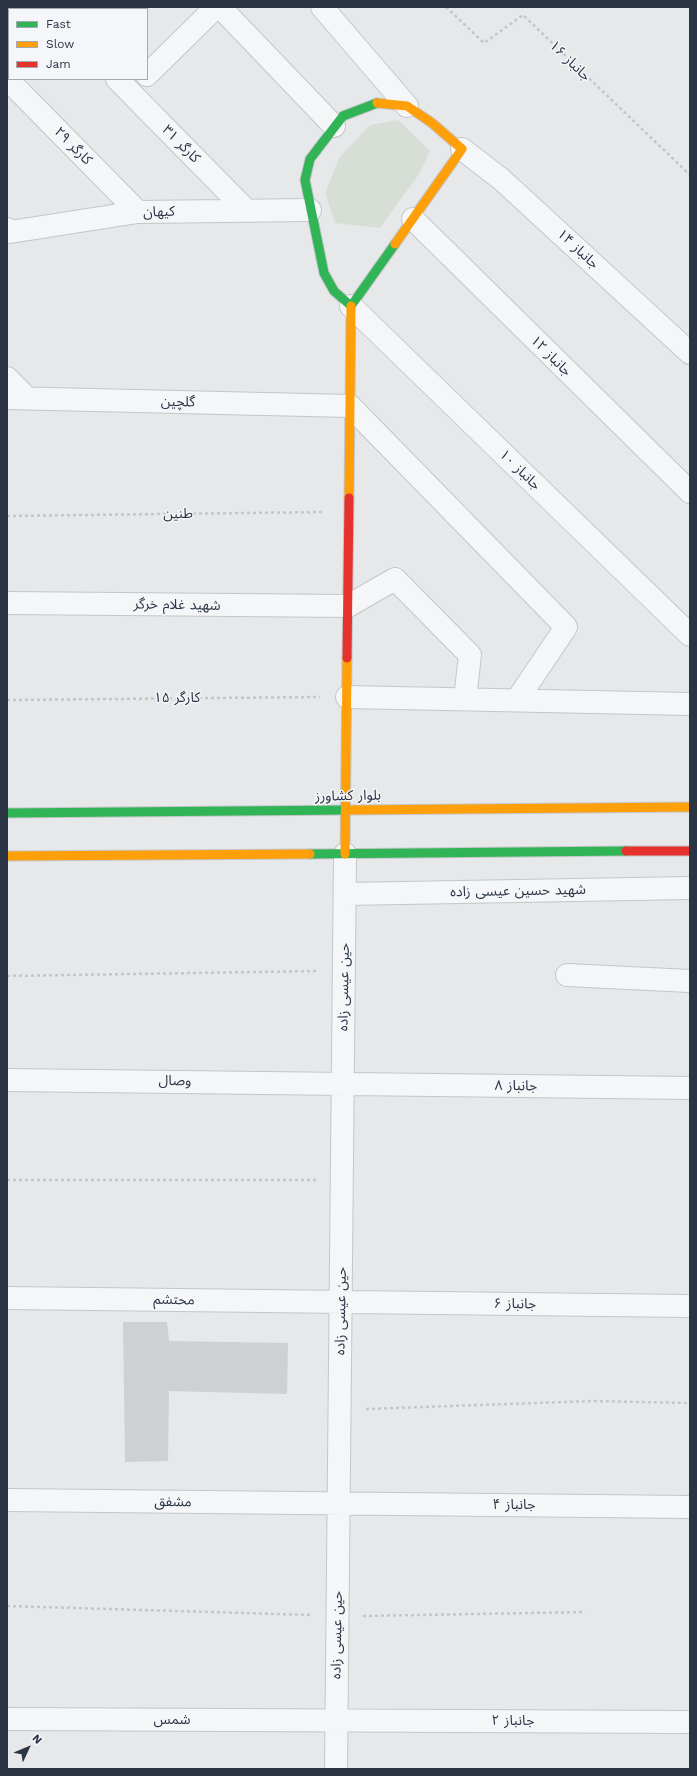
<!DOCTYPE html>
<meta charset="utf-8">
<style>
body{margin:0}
#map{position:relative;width:697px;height:1776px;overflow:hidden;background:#e6e8ea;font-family:"Work Sans",sans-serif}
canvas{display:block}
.frame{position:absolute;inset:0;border:8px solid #2b3445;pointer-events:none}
.legend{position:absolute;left:8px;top:8px;width:140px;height:72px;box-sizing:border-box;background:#f4f6f9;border:1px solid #a4a8b1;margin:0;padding:5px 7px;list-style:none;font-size:12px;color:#2b3445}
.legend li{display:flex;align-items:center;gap:8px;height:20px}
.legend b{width:20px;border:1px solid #a4a8b1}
.north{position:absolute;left:8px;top:1728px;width:40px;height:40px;-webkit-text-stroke:3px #f4f6f9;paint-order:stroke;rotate:46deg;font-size:11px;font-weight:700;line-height:16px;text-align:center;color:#2b3445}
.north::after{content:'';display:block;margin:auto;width:14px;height:18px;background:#2b3445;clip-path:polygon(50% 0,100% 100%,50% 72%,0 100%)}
</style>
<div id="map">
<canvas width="697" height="1776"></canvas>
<div class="frame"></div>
<ul class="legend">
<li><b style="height:5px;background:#30b455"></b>Fast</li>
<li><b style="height:5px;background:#ff9f0a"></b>Slow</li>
<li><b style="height:5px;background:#e5322d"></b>Jam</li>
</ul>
<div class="north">N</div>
</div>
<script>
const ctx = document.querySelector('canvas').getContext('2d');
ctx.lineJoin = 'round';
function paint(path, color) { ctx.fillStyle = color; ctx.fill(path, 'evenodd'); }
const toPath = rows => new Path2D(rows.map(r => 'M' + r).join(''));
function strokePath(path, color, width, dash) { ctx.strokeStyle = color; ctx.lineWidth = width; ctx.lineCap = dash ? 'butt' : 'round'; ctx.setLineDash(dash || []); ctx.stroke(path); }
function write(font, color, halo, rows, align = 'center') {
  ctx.font = font + ' "Work Sans","Noto Sans Arabic",sans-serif'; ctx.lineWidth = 3; ctx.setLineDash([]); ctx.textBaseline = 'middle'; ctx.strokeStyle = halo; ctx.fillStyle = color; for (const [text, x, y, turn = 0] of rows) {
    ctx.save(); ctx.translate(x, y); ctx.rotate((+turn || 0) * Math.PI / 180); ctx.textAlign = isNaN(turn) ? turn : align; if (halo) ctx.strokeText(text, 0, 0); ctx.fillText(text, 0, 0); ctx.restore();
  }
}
paint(toPath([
 [398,120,430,151,419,174,380,228,335,223,325,193,340,157,370,125]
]), '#d6ded6');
paint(toPath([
 [123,1322,167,1322,169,1341,288,1343,287,1394,169,1391,168,1461,125,1462]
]), '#ced0d3');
const street = toPath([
 [46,7,48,9],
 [220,7,334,126],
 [322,7,407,106],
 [147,75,216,7],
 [7,79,138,212],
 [117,79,245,209],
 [462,149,501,179,690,353],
 [413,219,690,492],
 [7,229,10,232,138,212,310,210],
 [351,306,690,635],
 [7,378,27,398],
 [7,398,350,406,566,627,517,700],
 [7,603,348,606,395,579,470,655,465,699],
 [347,697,690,704],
 [345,894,690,888],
 [567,975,690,981],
 [7,1080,690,1088],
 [7,1298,690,1306],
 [7,1500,690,1507],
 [7,1719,690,1722],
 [336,1769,345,854]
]);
const fast = toPath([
 [377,103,343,116,310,159,305,180,324,273,334,291,351,306,395,244],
 [7,813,349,810],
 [310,854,626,851]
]);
const slow = toPath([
 [377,103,407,106,432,123,462,149,395,244],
 [349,498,351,306],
 [349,810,690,807],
 [345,854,347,658],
 [7,856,310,854]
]);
const jam = toPath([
 [347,658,349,498],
 [626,851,690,851]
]);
strokePath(street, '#c4c6c8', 24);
strokePath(fast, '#c4c6c8', 11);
strokePath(slow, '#c4c6c8', 11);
strokePath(jam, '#c4c6c8', 11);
strokePath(toPath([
 [446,7,484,43,523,15,690,175],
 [7,516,322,512],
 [7,700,320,697],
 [7,976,317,971],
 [7,1180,316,1180],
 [366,1409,593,1401,690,1403],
 [7,1606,312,1615],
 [363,1616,585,1612]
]), '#c5c6ca', 2.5, [3, 3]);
strokePath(street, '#f5f6f7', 22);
strokePath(fast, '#30b455', 9);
strokePath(slow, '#ff9f0a', 9);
strokePath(jam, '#e5322d', 9);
write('14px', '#2b3445', '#f4f6f9', [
 ["جانباز ۱۶",570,61,44],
 ["کارگر ۳۱",181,144,45],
 ["کارگر ۲۹",73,146,45],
 ["کیهان",159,212,-2],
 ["جانباز ۱۴",578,249,43],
 ["جانباز ۱۲",551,356,45],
 ["گلچین",178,402,1],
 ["جانباز ۱۰",520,470,44],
 ["طنین",178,514,-1],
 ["شهید غلام خرگر",177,605,1],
 ["کارگر ۱۵",177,698],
 ["بلوار کشاورز",348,796,-1],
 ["شهید حسین عیسی زاده",518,891,-1],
 ["حین عیسی زاده",344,987,-89],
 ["وصال",175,1081,1],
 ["جانباز ۸",516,1086,1],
 ["محتشم",174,1300,1],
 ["جانباز ۶",515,1304,1],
 ["حین عیسی زاده",341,1311,-89],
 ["مشفق",173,1502,1],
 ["جانباز ۴",514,1505],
 ["حین عیسی زاده",337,1635,-89],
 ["شمس",172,1720],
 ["جانباز ۲",513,1721]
]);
</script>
